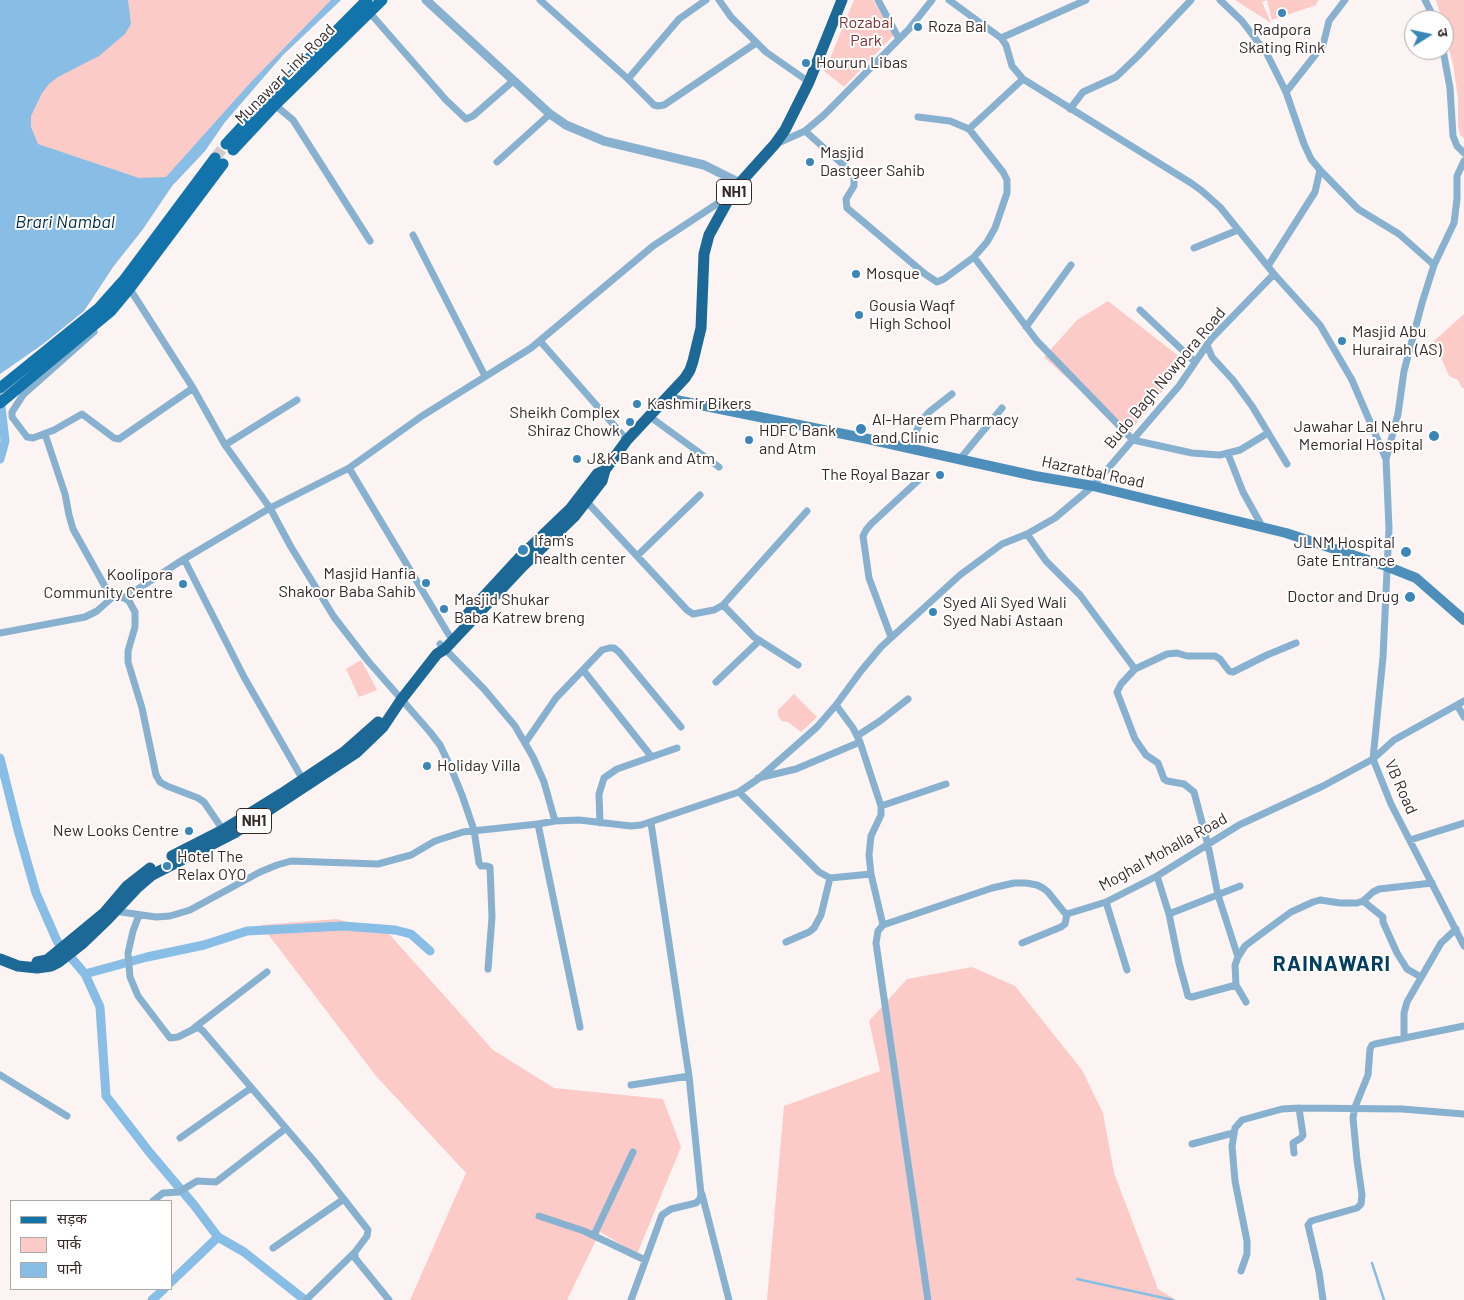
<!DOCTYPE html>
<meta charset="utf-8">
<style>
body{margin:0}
#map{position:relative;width:1464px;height:1300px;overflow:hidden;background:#fbf4f3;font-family:Barlow,"Noto Sans Devanagari",sans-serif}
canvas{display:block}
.legend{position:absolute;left:10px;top:1200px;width:162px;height:90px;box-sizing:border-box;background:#fff;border:1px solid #aea9a9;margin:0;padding:6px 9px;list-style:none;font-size:15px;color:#352827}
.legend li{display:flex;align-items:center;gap:10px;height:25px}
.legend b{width:25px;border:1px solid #aea9a9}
.north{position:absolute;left:1404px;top:10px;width:50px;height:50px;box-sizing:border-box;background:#fff;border:1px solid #aea9a9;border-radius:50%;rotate:80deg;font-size:14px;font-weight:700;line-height:20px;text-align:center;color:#352827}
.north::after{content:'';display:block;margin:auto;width:18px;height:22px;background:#3a86b9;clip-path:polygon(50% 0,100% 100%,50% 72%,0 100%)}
</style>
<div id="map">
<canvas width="1464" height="1300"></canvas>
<ul class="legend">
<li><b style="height:6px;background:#1274ab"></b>सड़क</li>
<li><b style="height:14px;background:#fdcbc7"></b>पार्क</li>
<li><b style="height:14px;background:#88bee6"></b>पानी</li>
</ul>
<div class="north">उ</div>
</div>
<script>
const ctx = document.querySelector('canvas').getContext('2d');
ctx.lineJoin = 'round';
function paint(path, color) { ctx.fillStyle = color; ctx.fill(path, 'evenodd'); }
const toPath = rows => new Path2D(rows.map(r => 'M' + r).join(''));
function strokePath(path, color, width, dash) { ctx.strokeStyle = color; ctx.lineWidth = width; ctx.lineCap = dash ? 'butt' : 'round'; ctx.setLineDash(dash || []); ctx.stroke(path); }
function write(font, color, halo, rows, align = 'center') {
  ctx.font = font + ' Barlow,sans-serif'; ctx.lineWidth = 4; ctx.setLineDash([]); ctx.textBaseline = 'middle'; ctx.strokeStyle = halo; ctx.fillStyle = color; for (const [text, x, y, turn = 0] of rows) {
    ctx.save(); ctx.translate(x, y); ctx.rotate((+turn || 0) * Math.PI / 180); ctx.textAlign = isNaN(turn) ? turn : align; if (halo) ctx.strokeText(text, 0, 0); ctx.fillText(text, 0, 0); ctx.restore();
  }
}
paint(toPath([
 [0,0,341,0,283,55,225,122,205,151,172,186,143,229,113,267,84,311,43,344,0,374],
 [854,0,873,0,894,35,844,87,823,70,831,56],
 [1235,0,1318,0,1316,5,1272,20,1267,0,1262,2,1271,23],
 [1436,0,1464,0,1464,138,1460,135,1458,125,1458,98,1453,64,1444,29,1444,20,1442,20],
 [1108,301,1186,362,1128,434,1044,357,1077,320],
 [1464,314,1464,388,1462,388,1458,380,1449,376,1434,341],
 [361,660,377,690,359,697,346,669],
 [794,694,817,717,801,732,788,722,782,721,778,716,778,710],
 [337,919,389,934,493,1050,554,1088,663,1099,681,1147,637,1254,600,1232,567,1300,410,1300,466,1173,376,1076,261,925],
 [972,967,1015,986,1082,1070,1103,1113,1114,1173,1158,1289,1176,1300,767,1300,784,1106,880,1071,869,1021,907,979]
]), '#fdcbc7');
paint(toPath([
 [0,0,128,0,131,24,125,34,99,56,58,77,49,84,42,93,31,116,31,127,38,144,139,178,166,177,251,82,331,0,341,0,283,55,225,122,205,151,172,186,143,229,113,267,84,311,43,344,0,374]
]), '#88bee6');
strokePath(toPath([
 [1372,1263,1384,1300],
 [1077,1279,1173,1300]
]), '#88bee6', 2.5);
strokePath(toPath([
 [0,459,5,441,0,398],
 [0,758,18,830,36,893,57,941,85,974,100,1007,106,1096,150,1153,194,1205,218,1237,244,1252,305,1300],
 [85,974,147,957,204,945,247,931,343,926,395,930,411,934,430,951],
 [171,1282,218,1237],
 [152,1300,164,1289]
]), '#88bee6', 9);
strokePath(toPath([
 [215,158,226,144]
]), '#d3cbca', 11, [11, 5.5]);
strokePath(toPath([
 [540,0,628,79,654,105,658,106,664,105,756,43],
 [719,0,731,17,766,52,809,82],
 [878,0,899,39],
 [949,0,1001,38,1006,45,1012,66,1023,79,1191,183,1202,191,1220,207,1274,274,1320,325,1352,380,1386,459],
 [1220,0,1242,21,1267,54,1286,92,1304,144,1311,159,1320,170,1358,209,1399,234,1434,265],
 [1425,0,1435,20],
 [370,13,446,100,466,119,473,116,513,81],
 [1001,38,1086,0],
 [1443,50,1450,88,1453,136,1457,146,1464,153],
 [628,79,679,19,706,0],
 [1286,92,1323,45,1329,21,1345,0],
 [275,105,293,120,370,241],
 [1070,109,1083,92,1116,77,1138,56,1191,0],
 [918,117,950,121,969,129,1003,172,1007,180,1007,193,995,228,987,242,974,257],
 [969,129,1023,79],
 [805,131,849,170,854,176,854,186,846,199,847,208,925,274,937,282,944,279,974,257,1037,341,1133,440,1192,453,1220,455,1240,450,1268,433],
 [778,143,805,131,824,115,909,29,932,0],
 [1464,161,1457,176,1457,199,1454,223,1434,265,1422,303,1404,371,1398,414,1386,459,1389,528,1383,657,1373,759,1391,804,1464,946],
 [497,162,550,114],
 [413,235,485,376],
 [1194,248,1238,230],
 [1268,266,1315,192,1320,170],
 [128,286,193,388,225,445,270,508,291,547,334,617,368,661,430,732,440,745,451,768,462,795,474,830,479,863,481,866,487,866,490,867,492,917,488,969],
 [1140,310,1195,362],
 [1026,327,1071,265],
 [94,332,23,395,12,412,12,417,27,437,33,438,54,430,82,414,114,438,119,439,193,388],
 [540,341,627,440],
 [1207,345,1212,357,1233,380,1252,406,1287,464],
 [649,416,719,467],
 [45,434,65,494,69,515,73,529,107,590,114,596,124,598,129,601,135,612,135,627,128,651,128,662,142,708,156,775,160,782,167,786,198,798,204,802,223,830],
 [225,445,297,400],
 [908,447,922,420,929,412,952,394],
 [1228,454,1243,492,1263,528],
 [960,459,1002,408],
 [349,468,449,635],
 [587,502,687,610,693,614,714,610,723,605,807,511],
 [1027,534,1046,561,1080,595,1135,669],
 [637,556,700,495],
 [184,559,244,677,303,780],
 [124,598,184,559,270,508,349,468,422,416,531,348,653,246,729,196],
 [723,605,754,637,798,665],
 [0,633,85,617,97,611,114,596],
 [891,637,869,578,863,536,866,530,871,524,922,477],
 [440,644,484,689,515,726,533,757,544,782,555,821],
 [583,670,651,756],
 [716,682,759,641],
 [836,705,853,728,860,742,881,806,881,815,871,836,869,855,871,874,883,925],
 [1457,705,1464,717],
 [857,736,880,721,908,699],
 [525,743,556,698,602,650,609,648,614,648,619,652,681,727],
 [758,778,796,769,860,742],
 [739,792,819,872,830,878,871,874],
 [881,806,946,784],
 [600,823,599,794,604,778,617,769,677,748],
 [538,824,580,1027],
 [1410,840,1464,823],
 [1157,876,1169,914,1179,963,1188,996,1192,997,1236,985],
 [1363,901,1383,917,1383,922,1397,953,1407,969,1421,977],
 [1106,902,1127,970],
 [114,911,156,917,170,916,190,910,260,872,277,865,291,861,378,864,411,855,435,841,463,832,538,824,555,821,579,820,631,826,641,825,739,792,758,779,817,727,836,705,861,671,881,647,960,575,1002,544,1027,534,1055,518,1093,486,1179,386,1211,339,1274,274],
 [1169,914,1240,886],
 [139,915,133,931,128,953,130,977,138,996,170,1038,178,1037,198,1027,203,1031,314,1161,368,1230,367,1236,355,1252,306,1300],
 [883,925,992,888,1014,883,1026,883,1037,885,1043,888,1048,892,1064,912,1067,914,1106,902,1157,876,1239,825,1323,786,1373,759,1394,740,1464,701],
 [883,925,878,931,876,943,928,1300],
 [786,942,809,932,814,928,821,915,830,878],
 [1022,943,1061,927,1065,924,1067,914],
 [1238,957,1245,946,1261,934,1291,912,1313,902,1320,900,1340,903,1357,903,1363,901,1373,892,1379,889,1432,883],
 [1246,1002,1236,985,1235,965,1238,957,1218,895,1208,845,1194,792,1184,784,1167,781,1164,779,1158,763,1146,755,1135,739,1117,692,1121,684,1135,669,1167,654,1177,653,1187,656,1215,656,1220,659,1229,671,1233,672,1267,655,1296,643],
 [194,1028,267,972],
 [1404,1038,1404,1013,1407,1002,1441,943,1456,929],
 [0,1075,67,1116],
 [631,1085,689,1076],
 [180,1138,251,1088],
 [1192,1144,1233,1133],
 [1294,1153,1293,1143,1301,1138,1303,1135,1299,1108],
 [702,1194,729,1300],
 [153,1201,163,1193,179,1192,197,1181,216,1182,285,1129],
 [539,1216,584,1231,645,1260],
 [594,1235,633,1152],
 [273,1248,344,1199],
 [355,1252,355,1258,389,1300],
 [1241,1271,1247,1254,1247,1241,1235,1181,1232,1146,1235,1128,1242,1120,1282,1109,1299,1108,1402,1109,1464,1114],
 [631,1300,662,1215,671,1209,696,1203,700,1199,701,1194,689,1076,651,823],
 [1323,1300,1319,1272,1308,1225,1311,1221,1357,1208,1361,1204,1362,1195,1357,1160,1353,1118,1355,1107,1368,1075,1370,1049,1372,1045,1375,1044,1464,1026]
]), '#88b1d0', 7);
strokePath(toPath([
 [426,0,550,114,566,125,604,141,704,165,740,183]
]), '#88b1d0', 9);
strokePath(toPath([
 [666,398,868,439,1035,476,1093,486,1286,533,1386,566,1416,578,1464,620]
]), '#4d8ebb', 10);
strokePath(toPath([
 [226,144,250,118,367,0],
 [233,150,275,105,382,0],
 [0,388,99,308,124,280,215,158],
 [0,403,111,311,130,288,223,164]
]), '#1274ab', 11);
strokePath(toPath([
 [463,619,521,556,570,509,597,474,601,472],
 [172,856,223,830,281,794,344,752,378,722],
 [0,959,18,966,37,968,51,966,59,962,82,944,108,919,138,887,152,875,236,832,356,753,383,727,401,700,437,654,445,649,523,566,575,516,602,481,605,470,627,440,685,378,690,370,693,361,701,328,704,254,709,235,726,204,740,183,775,144,785,130,809,82,842,0],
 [37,962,47,960,104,913,127,886,150,868]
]), '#1c6896', 11);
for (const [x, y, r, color] of [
 [1282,13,5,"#3a86b9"],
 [918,27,5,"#3a86b9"],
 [806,63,5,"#3a86b9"],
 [810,162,5,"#3a86b9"],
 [856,274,5,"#3a86b9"],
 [859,315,5,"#3a86b9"],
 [1342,341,5,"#3a86b9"],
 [637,404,5,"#3a86b9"],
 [630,422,5,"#3a86b9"],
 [861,429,6,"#3a86b9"],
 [1434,436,6,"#3a86b9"],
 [749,440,5,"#3a86b9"],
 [577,459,5,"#3a86b9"],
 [940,475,5,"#3a86b9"],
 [523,550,6,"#3a86b9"],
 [1406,552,6,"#3a86b9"],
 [426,583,5,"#3a86b9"],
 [183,584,5,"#3a86b9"],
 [1410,597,6,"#3a86b9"],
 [444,609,5,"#3a86b9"],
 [933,612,5,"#3a86b9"],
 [427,766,5,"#3a86b9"],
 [189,831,5,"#3a86b9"],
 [167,866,5,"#3a86b9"]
]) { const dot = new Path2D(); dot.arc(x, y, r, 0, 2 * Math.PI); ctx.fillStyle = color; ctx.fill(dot); strokePath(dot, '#fff', 2); }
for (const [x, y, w] of [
 [734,192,35],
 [254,821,35]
]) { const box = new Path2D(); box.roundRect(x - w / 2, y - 12.5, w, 25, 4); ctx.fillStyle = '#fff'; ctx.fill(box); strokePath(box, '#352827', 1); }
write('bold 15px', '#352827', null, [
 ["NH1",734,192],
 ["NH1",254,821]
]);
write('16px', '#803130', '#fff', [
 ["Rozabal",866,23],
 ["Park",866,41]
]);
write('16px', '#352827', '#fff', [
 ["Roza Bal",928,27],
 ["Radpora",1282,30,"center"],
 ["Skating Rink",1282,48,"center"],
 ["Hourun Libas",816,63],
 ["Masjid",820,153],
 ["Dastgeer Sahib",820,171],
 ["Mosque",866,274],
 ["Gousia Waqf",869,306],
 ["High School",869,324],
 ["Masjid Abu",1352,332],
 ["Hurairah (AS)",1352,350],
 ["Kashmir Bikers",647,404],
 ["Sheikh Complex",620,413,"right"],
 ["Shiraz Chowk",620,431,"right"],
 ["Al-Hareem Pharmacy",872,420],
 ["and Clinic",872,438],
 ["Jawahar Lal Nehru",1423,427,"right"],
 ["Memorial Hospital",1423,445,"right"],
 ["HDFC Bank",759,431],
 ["and Atm",759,449],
 ["J&K Bank and Atm",587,459],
 ["The Royal Bazar",930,475,"right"],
 ["Ifam's",534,541],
 ["health center",534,559],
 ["JLNM Hospital",1395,543,"right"],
 ["Gate Entrance",1395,561,"right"],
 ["Masjid Hanfia",416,574,"right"],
 ["Shakoor Baba Sahib",416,592,"right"],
 ["Koolipora",173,575,"right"],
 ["Community Centre",173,593,"right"],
 ["Doctor and Drug",1399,597,"right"],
 ["Masjid Shukar",454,600],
 ["Baba Katrew breng",454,618],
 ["Syed Ali Syed Wali",943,603],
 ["Syed Nabi Astaan",943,621],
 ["Holiday Villa",437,766],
 ["New Looks Centre",179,831,"right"],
 ["Hotel The",177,857],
 ["Relax OYO",177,875]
], 'left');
write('16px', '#352827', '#fff', [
 ["Munawar Link Road",285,74,-45],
 ["Budo Bagh Nowpora Road",1165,378,-50],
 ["Hazratbal Road",1093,472,12],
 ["VB Road",1401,787,66],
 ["Moghal Mohalla Road",1163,852,-29]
]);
write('italic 18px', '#002c46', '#fff', [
 ["Brari Nambal",65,222]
]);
ctx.letterSpacing = '1px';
write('bold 21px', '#033e60', '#fff', [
 ["RAINAWARI",1332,964]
]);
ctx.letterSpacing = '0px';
</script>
